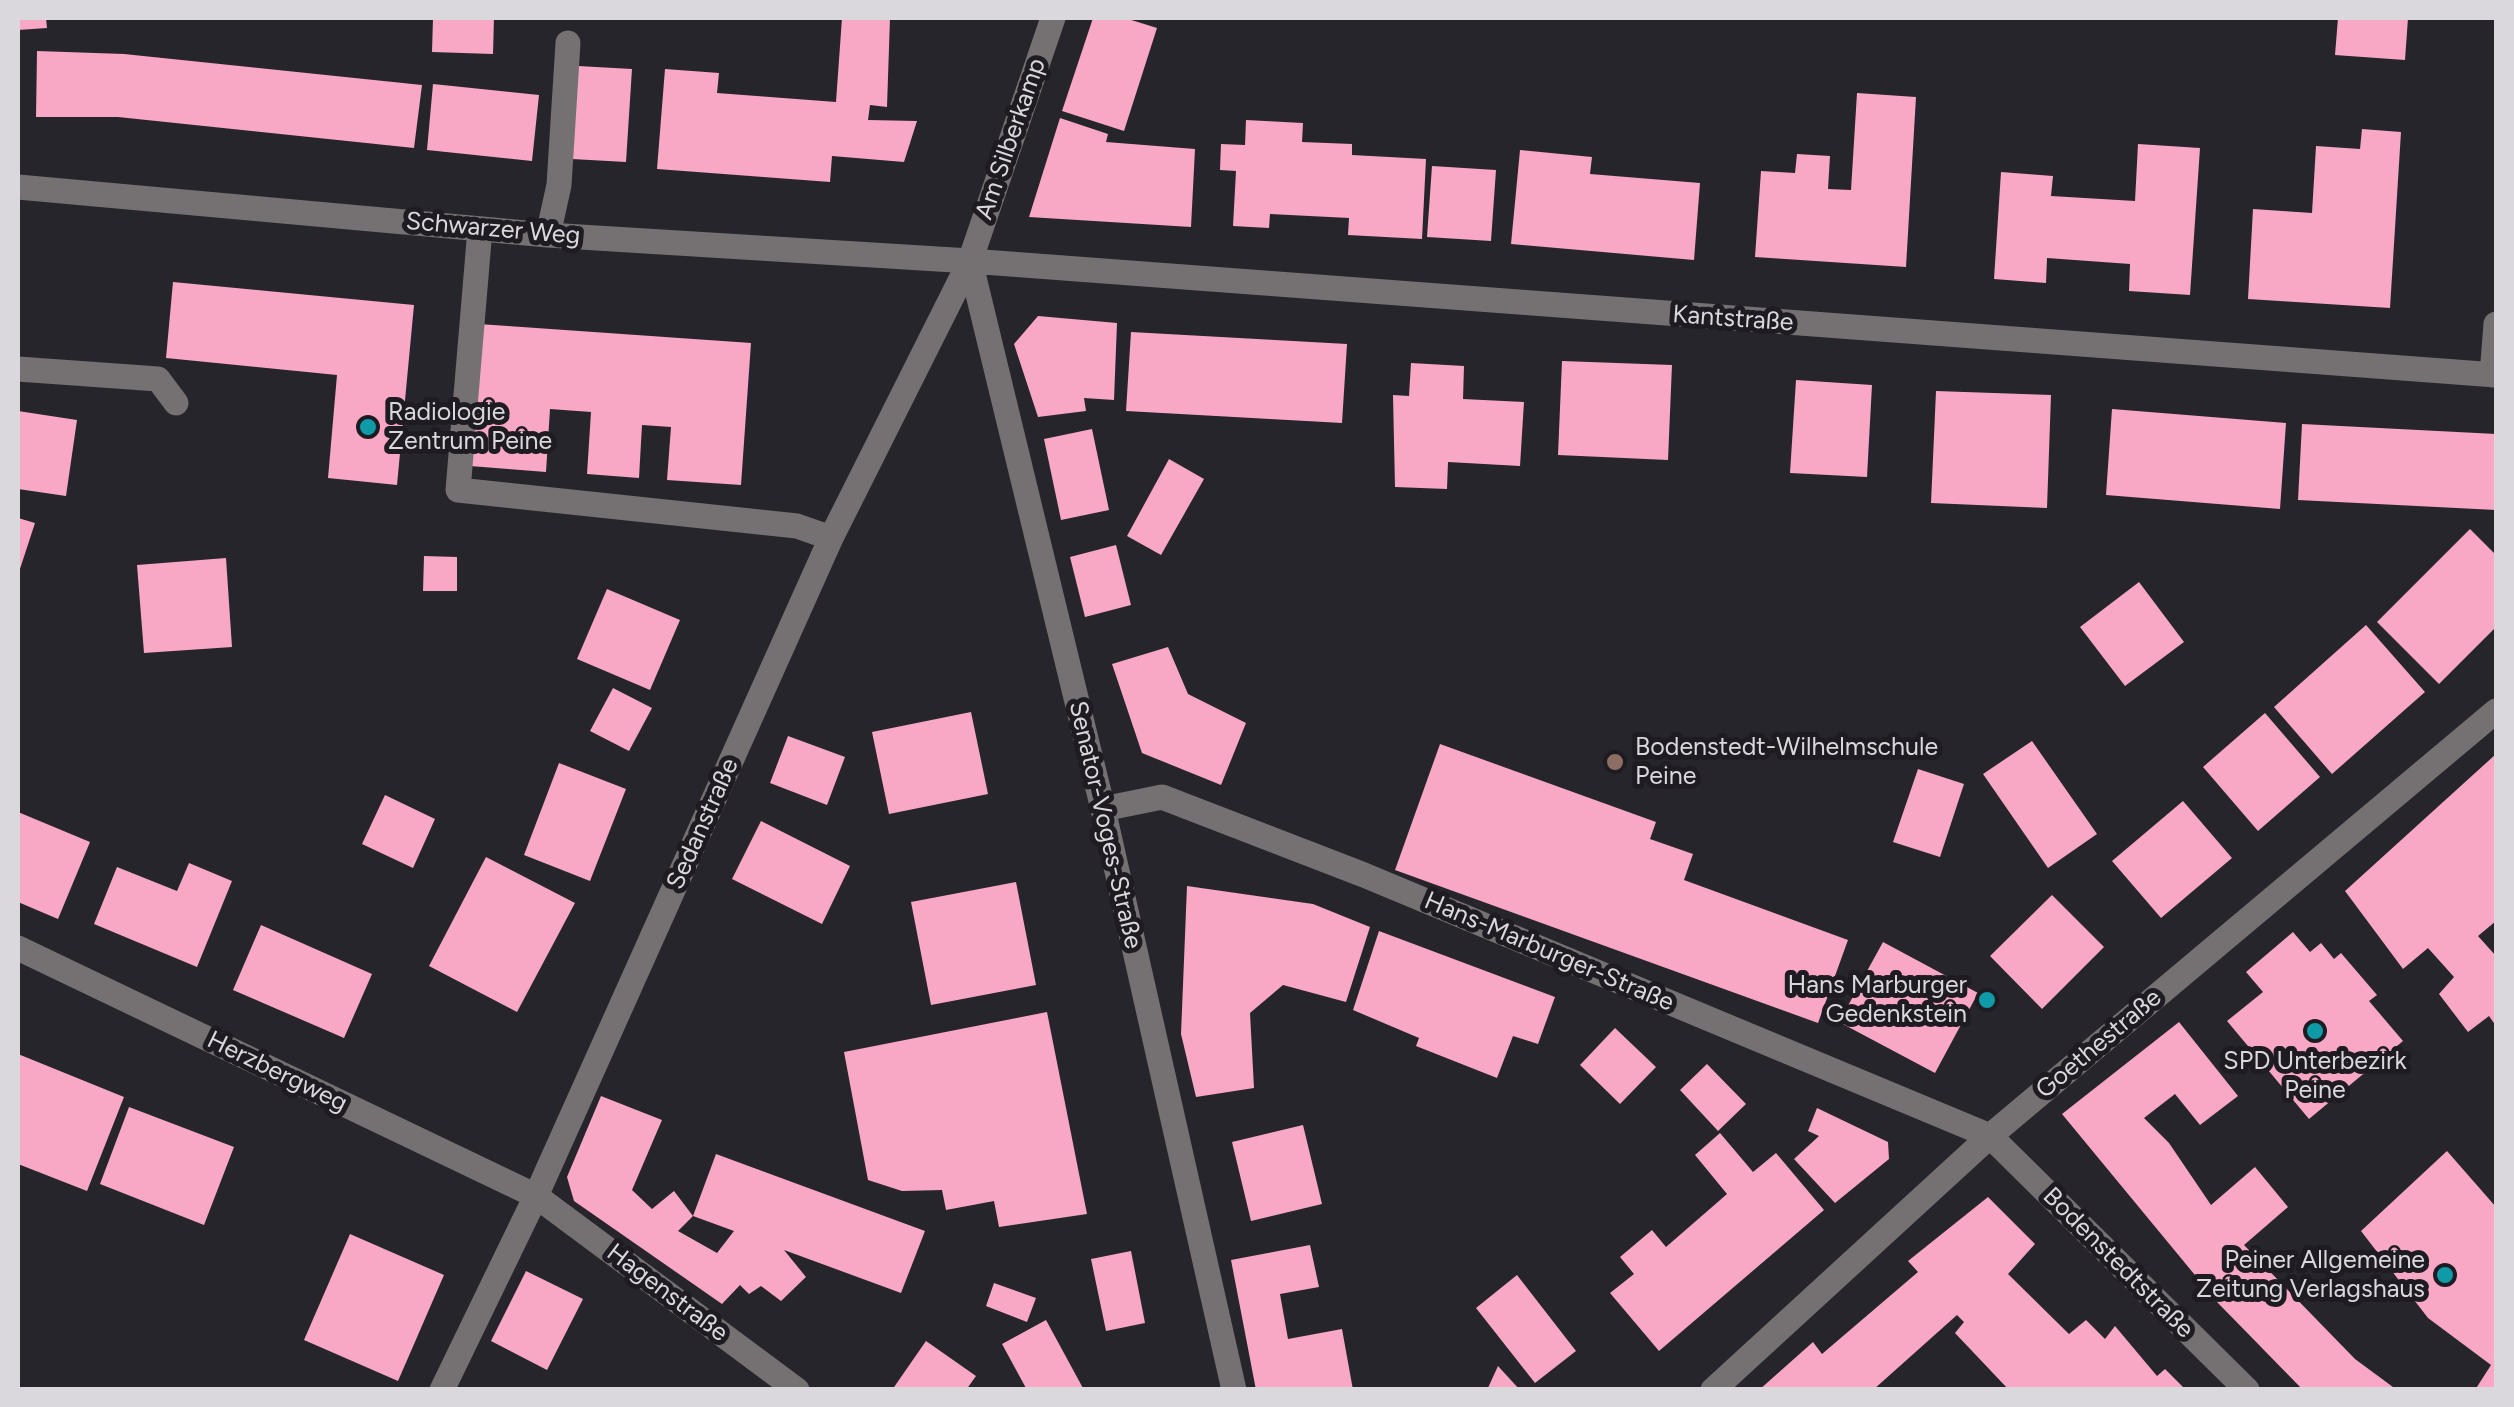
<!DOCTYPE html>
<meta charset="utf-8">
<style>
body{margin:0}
#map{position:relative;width:2514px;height:1407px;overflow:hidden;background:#27252c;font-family:Figtree,sans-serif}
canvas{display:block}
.frame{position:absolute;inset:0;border:20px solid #dad8dd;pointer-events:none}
</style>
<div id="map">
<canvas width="2514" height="1407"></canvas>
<div class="frame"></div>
</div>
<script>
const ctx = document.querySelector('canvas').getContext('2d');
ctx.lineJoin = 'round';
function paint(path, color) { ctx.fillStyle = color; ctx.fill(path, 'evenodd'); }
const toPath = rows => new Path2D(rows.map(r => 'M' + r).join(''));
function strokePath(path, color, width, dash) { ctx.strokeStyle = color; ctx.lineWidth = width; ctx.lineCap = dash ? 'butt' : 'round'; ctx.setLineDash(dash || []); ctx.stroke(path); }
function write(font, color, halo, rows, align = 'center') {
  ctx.font = font + ' Figtree,sans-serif'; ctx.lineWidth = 10; ctx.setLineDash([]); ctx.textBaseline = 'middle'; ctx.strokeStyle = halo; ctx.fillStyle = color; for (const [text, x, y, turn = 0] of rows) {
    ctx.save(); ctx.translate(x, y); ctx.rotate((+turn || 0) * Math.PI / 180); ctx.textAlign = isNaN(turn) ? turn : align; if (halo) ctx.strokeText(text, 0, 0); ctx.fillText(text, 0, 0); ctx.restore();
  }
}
paint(toPath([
 [18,18,46,18,47,28,18,30],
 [433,18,494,18,493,54,432,52],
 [842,18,890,18,887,107,870,105,868,120,917,121,904,162,832,156,830,182,657,169,665,69,719,73,717,93,836,102],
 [1093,18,1125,18,1157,28,1124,131,1062,111],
 [2338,18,2408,18,2405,60,2335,55],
 [37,51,124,54,422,85,414,148,118,117,36,117],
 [578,66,632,69,626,162,572,159],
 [433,84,539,95,532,161,427,150],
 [1857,93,1916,97,1906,267,1755,257,1761,171,1795,173,1797,154,1830,156,1828,189,1851,190],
 [1060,118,1108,134,1106,142,1195,149,1191,227,1029,217],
 [1246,120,1303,123,1302,142,1352,144,1352,155,1426,159,1422,239,1348,235,1349,218,1270,214,1269,228,1233,226,1236,171,1220,170,1221,144,1245,145],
 [2362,129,2401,132,2390,308,2248,299,2253,209,2312,213,2316,146,2360,149],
 [2138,144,2200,148,2190,295,2129,291,2130,264,2047,258,2046,283,1994,279,2001,172,2053,176,2051,196,2135,201],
 [1520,150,1592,157,1590,174,1700,183,1694,260,1511,244],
 [1432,166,1496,170,1491,241,1427,237],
 [173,282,414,305,397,485,328,478,337,375,166,358],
 [1038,316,1117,323,1114,400,1084,398,1086,411,1038,417,1014,344],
 [479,324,751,343,741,485,667,480,671,427,642,425,639,478,587,474,591,412,550,409,546,472,470,466],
 [1131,332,1347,344,1342,423,1126,411],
 [1562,361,1672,365,1668,460,1558,455],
 [1411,363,1464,366,1463,399,1524,402,1520,466,1448,462,1447,489,1395,487,1393,395,1409,396],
 [1796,380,1872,385,1867,477,1790,473],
 [1936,391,2051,395,2047,508,1931,503],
 [2112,409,2286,423,2280,509,2106,495],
 [18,411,77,420,66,496,18,489],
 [2302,424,2496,434,2496,510,2298,500],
 [1092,429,1109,510,1061,520,1044,439],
 [1169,459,1204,479,1161,555,1127,536],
 [18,518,35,523,18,575],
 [2470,529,2496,555,2496,627,2439,684,2377,622],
 [1116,545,1131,605,1085,617,1070,557],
 [424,556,457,557,457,591,423,591],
 [226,558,232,647,144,653,137,565],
 [2139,582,2184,642,2125,686,2080,627],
 [607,589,680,620,650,690,577,659],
 [2366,625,2425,692,2332,774,2274,707],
 [1168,647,1188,694,1246,723,1221,785,1142,753,1112,664],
 [613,688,652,708,629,751,590,731],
 [971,712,988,794,889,814,872,732],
 [2265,713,2320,777,2258,831,2203,767],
 [788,736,845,757,827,805,770,783],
 [2032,741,2097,834,2048,868,1983,774],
 [1440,744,1656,822,1650,839,1693,854,1684,880,1848,940,1818,1023,1395,870],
 [2496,754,2496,921,2478,936,2496,956,2496,1026,2489,1016,2468,1032,2439,994,2454,977,2428,948,2403,969,2345,891],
 [559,763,626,789,590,881,524,855],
 [1918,769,1964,784,1940,857,1893,842],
 [385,795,435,819,413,868,362,844],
 [2183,801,2232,858,2161,918,2112,861],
 [18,812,90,842,58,919,18,902],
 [761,821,850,866,822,924,732,879],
 [486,857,575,903,517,1012,429,966],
 [189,863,232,881,197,967,94,924,117,867,177,891],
 [1016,882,1036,985,931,1005,911,902],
 [1187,886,1313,904,1370,927,1346,1002,1283,985,1250,1013,1254,1088,1196,1097,1181,1034],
 [2052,895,2104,947,2042,1009,1990,956],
 [261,925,372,974,344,1038,233,990],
 [1379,931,1555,997,1538,1044,1513,1036,1497,1078,1416,1046,1419,1038,1353,1010],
 [2293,932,2310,952,2321,943,2334,959,2341,953,2377,995,2369,1001,2403,1041,2309,1119,2227,1021,2263,992,2246,972],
 [1883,942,1978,993,1935,1073,1839,1022],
 [1047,1012,1087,1214,999,1227,994,1201,946,1210,942,1190,902,1191,868,1180,844,1052],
 [2179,1022,2238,1096,2200,1125,2175,1094,2144,1118,2169,1143,2211,1205,2255,1167,2288,1207,2244,1245,2355,1359,2397,1390,2303,1390,2218,1303,2062,1114],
 [1615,1028,1656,1067,1620,1104,1580,1065],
 [18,1054,124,1097,87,1191,18,1164],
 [1707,1064,1746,1104,1718,1131,1680,1090],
 [601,1096,662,1120,632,1190,652,1209,674,1191,693,1216,716,1154,925,1231,901,1293,784,1250,806,1277,781,1301,761,1286,749,1294,740,1285,722,1304,574,1201,567,1177],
 [693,1216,734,1231,717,1253,678,1231],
 [129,1107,234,1147,204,1225,100,1184],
 [1817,1108,1888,1142,1889,1159,1835,1203,1794,1159,1819,1136,1808,1131],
 [1303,1125,1322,1204,1251,1221,1232,1142],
 [1720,1133,1753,1172,1776,1153,1824,1210,1659,1351,1610,1293,1634,1274,1620,1257,1652,1230,1666,1247,1727,1194,1695,1155],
 [2447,1151,2496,1207,2496,1390,2475,1390,2491,1365,2428,1318,2361,1231],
 [1988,1197,2035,1244,2008,1274,2069,1334,2086,1320,2105,1339,2115,1326,2157,1376,2165,1369,2186,1390,2009,1390,1955,1333,1964,1322,1957,1315,1873,1390,1759,1390,1813,1342,1822,1354,1918,1272,1908,1261],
 [350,1234,444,1275,398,1381,304,1340],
 [1310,1245,1319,1287,1280,1294,1288,1339,1342,1329,1353,1390,1256,1390,1231,1260],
 [1131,1251,1145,1323,1106,1331,1091,1259],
 [526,1271,583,1299,547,1370,491,1341],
 [1517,1275,1576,1351,1535,1383,1476,1308],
 [994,1283,1036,1298,1027,1322,986,1306],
 [1046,1320,1084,1390,1027,1390,1002,1344],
 [926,1341,976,1376,966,1390,892,1390],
 [1498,1366,1520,1390,1487,1390]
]), '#f8a7c5');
strokePath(toPath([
 [18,187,548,235,970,261,2496,375],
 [480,229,458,490,797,526,831,538],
 [548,235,559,185,568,43],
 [970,261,1103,809,1234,1390],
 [18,369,158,379,176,403],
 [2492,375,2496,324],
 [1103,809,1162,797,1364,875,1990,1136,2247,1390],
 [18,948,536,1196,797,1390],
 [442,1390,536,1196,831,538,970,261,1053,18],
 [1713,1390,1990,1136,2496,711]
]), '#757071', 25);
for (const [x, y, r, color] of [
 [368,427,10,"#0f9aa8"],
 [1615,762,10,"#8d6e63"],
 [1987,1000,10,"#0f9aa8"],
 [2315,1031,10,"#0f9aa8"],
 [2445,1275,10,"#0f9aa8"]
]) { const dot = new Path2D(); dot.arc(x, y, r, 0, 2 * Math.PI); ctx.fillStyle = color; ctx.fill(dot); strokePath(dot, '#1e1b22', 4); }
write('25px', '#dad8dd', '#1e1b22', [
 ["Am Silberkamp",1011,139,-71],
 ["Schwarzer Weg",493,229,5],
 ["Kantstraße",1733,319,4],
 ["Sedanstraße",703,824,-66],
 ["Senator-Voges-Straße",1105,825,77],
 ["Hans-Marburger-Straße",1549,952,23],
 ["Goethestraße",2099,1044,-40],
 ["Herzbergweg",277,1072,26],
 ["Bodenstedtstraße",2118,1263,45],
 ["Hagenstraße",667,1293,37]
]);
write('25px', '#dad8dd', '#1e1b22', [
 ["Radiologie",388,413],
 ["Zentrum Peine",388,442],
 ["Bodenstedt-Wilhelmschule",1635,748],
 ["Peine",1635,777],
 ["Hans Marburger",1967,986,"right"],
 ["Gedenkstein",1967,1015,"right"],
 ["SPD Unterbezirk",2315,1062,"center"],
 ["Peine",2315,1091,"center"],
 ["Peiner Allgemeine",2425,1261,"right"],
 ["Zeitung Verlagshaus",2425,1290,"right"]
], 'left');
</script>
